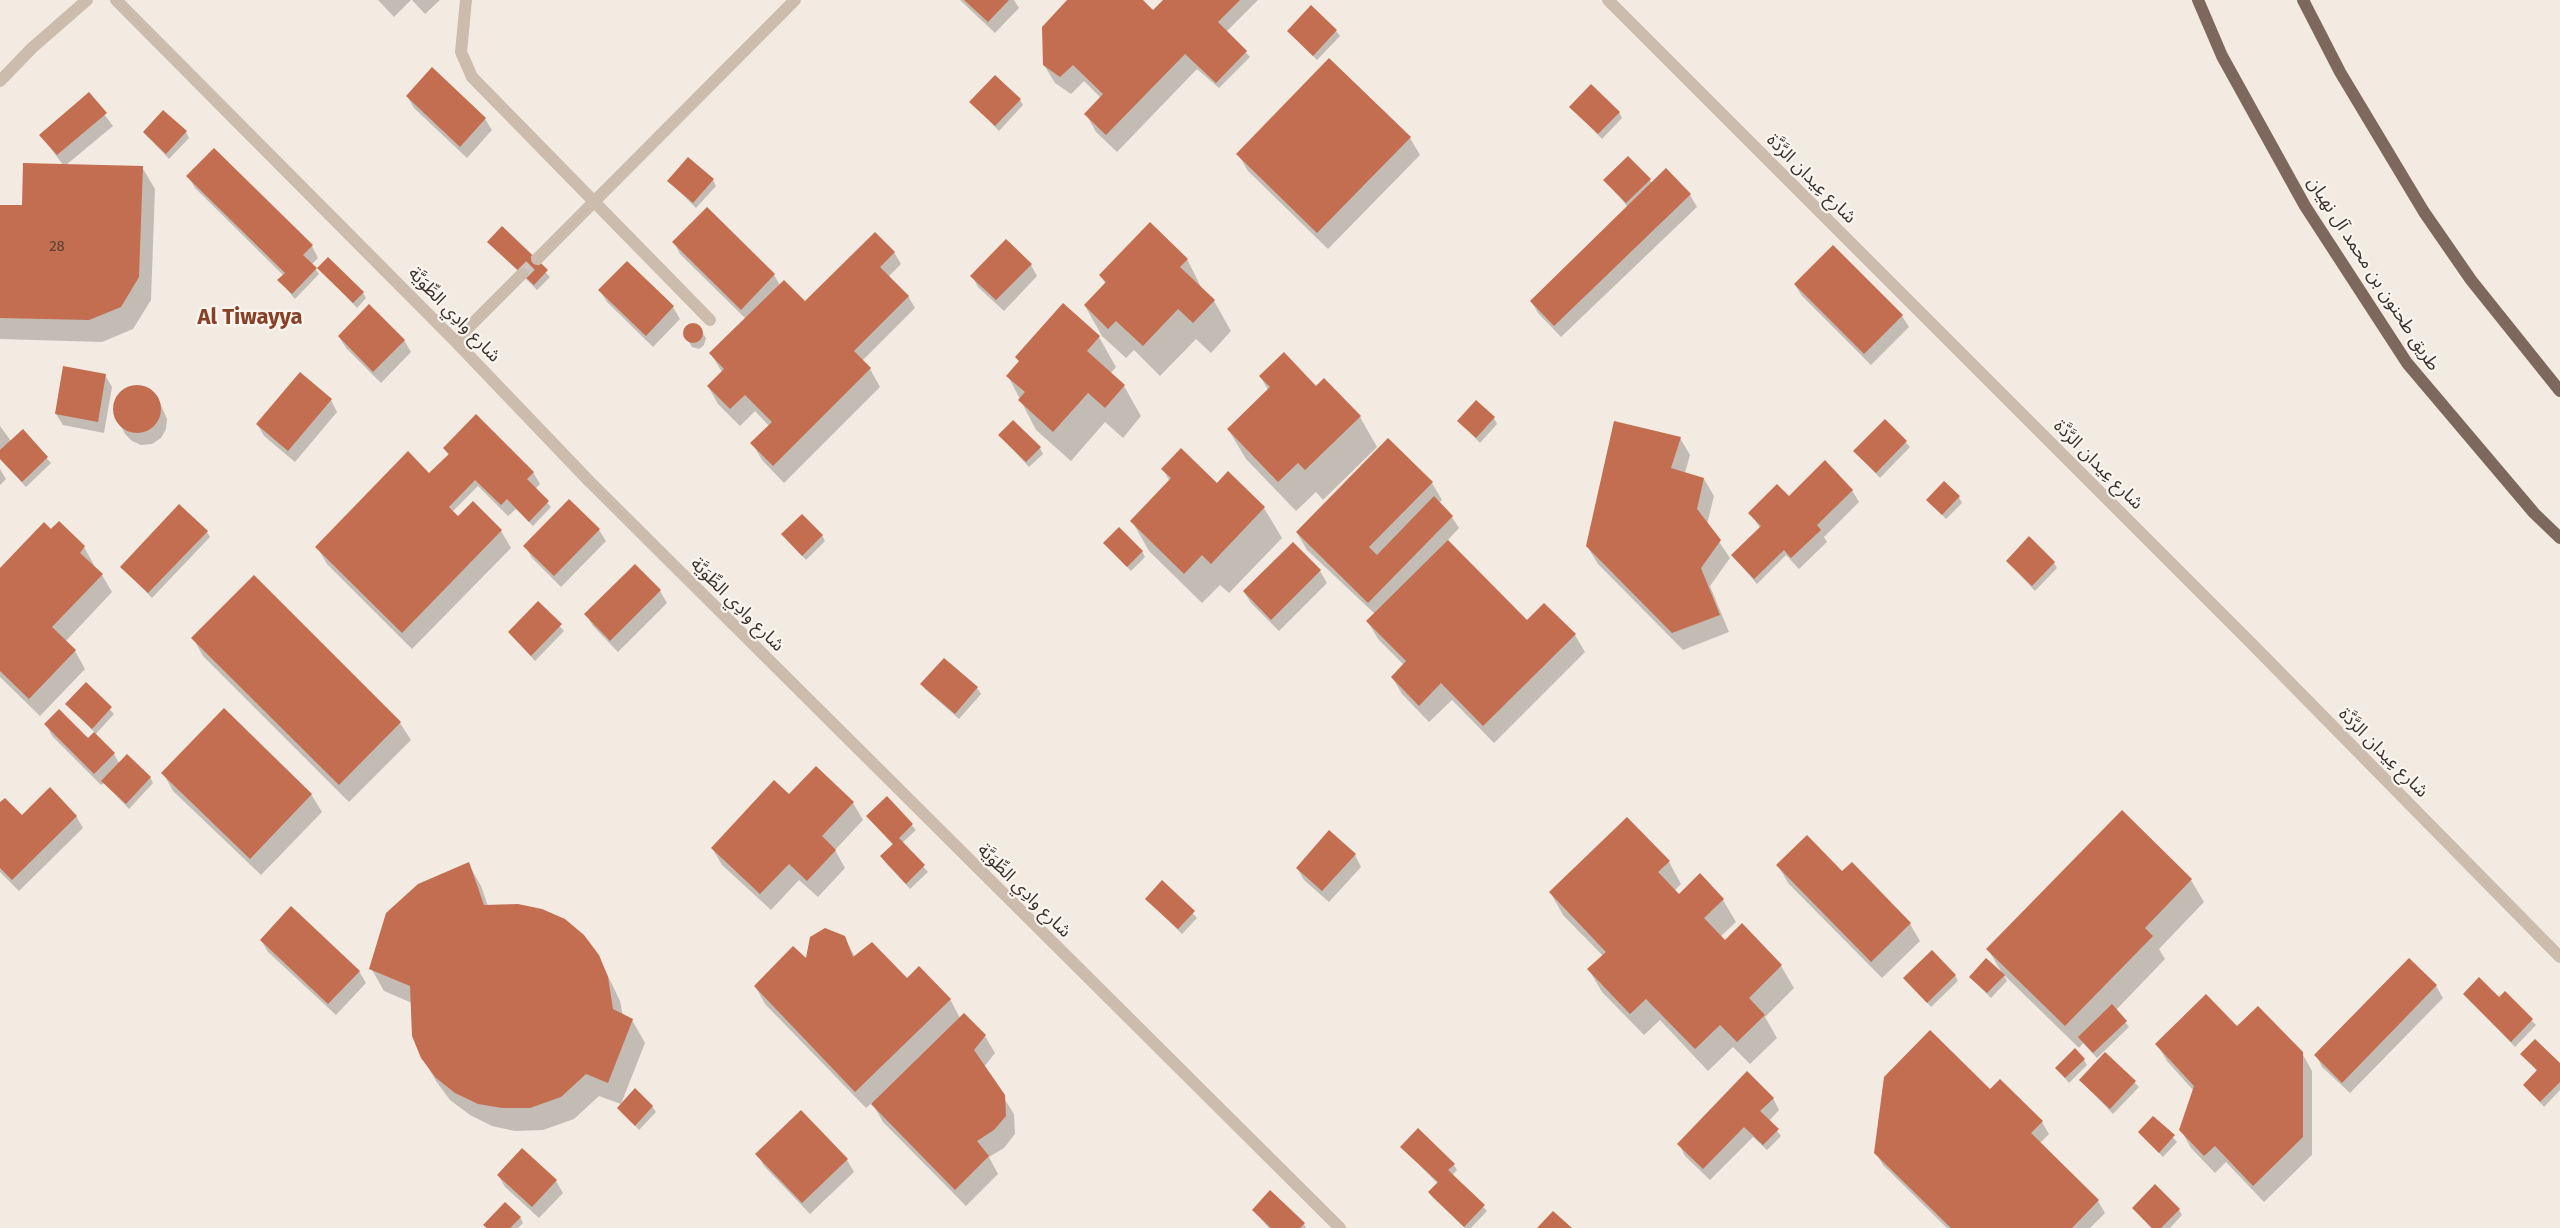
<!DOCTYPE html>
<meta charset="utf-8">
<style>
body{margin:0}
canvas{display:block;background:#f3ebe2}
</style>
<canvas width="2560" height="1228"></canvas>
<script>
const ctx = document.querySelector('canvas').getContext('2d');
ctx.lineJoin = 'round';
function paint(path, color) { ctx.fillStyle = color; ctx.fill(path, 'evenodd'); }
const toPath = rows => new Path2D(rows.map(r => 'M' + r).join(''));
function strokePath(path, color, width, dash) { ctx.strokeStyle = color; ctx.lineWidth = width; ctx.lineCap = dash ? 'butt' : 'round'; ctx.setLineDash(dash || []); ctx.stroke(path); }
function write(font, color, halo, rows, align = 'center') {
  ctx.font = font + ' "Fira Sans","Noto Sans Arabic",sans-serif'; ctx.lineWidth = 4.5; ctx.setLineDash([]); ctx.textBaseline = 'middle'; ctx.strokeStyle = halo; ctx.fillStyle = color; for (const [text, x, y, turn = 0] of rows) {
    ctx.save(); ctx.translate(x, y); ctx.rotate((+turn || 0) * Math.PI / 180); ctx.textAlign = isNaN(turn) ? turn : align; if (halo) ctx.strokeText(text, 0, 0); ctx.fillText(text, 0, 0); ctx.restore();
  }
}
paint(toPath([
 [378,0,411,0,394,17],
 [412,0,440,0,425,14],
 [960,0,1014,0,1019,8,995,33],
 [1069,0,1142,0,1154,12,1165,0,1258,0,1226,32,1250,57,1219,88,1197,69,1117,152,1096,132,1086,114,1101,98,1084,81,1071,94,1055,83,1044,65],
 [1288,31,1336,31,1340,36,1317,60],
 [432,69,485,119,492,130,467,158,414,108,407,96],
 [89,94,113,126,66,165,142,167,155,189,151,300,133,329,102,342,0,339,0,206,23,206,63,165,41,135],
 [1020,100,1023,105,999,131,971,102],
 [1571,107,1619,112,1622,118,1602,139],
 [186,132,189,138,169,159,144,133],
 [1410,138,1420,155,1328,249,1248,171,1238,154],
 [188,176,312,246,318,258,312,264,319,274,295,299,279,280,284,276,195,188],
 [713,180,716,186,696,208,669,181],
 [1605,180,1650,180,1652,184,1690,195,1697,207,1561,337,1538,313,1531,301,1628,207],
 [707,208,774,275,780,285,808,307,894,252,901,264,888,277,908,296,915,308,862,361,870,369,880,387,784,483,762,460,752,443,769,426,755,411,740,426,718,404,708,386,722,372,711,354,746,319,680,254,674,242],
 [502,228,550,277,537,290,489,242],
 [1187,259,1203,291,1214,301,1231,331,1211,353,1196,339,1160,376,1134,350,1126,358,1102,336,1085,306,1105,283,1100,275],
 [627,263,673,307,680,319,653,347,607,302,600,291],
 [1031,265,1037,276,1004,311,978,287,972,276],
 [319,268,363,293,366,298,357,308],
 [1795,285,1902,316,1909,327,1871,365,1802,296],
 [692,324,698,326,706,338,704,345,699,349,692,347,685,335,686,328],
 [339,337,404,340,411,352,381,383,346,348],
 [1099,337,1116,367,1110,374,1124,386,1141,416,1123,438,1105,422,1071,461,1036,430,1008,376,1020,363,1016,357],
 [105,375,112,387,104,433,63,425,56,414],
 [1260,376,1316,388,1360,417,1377,447,1323,500,1316,492,1296,511,1246,459,1228,429,1268,390],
 [139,386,150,389,157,396,167,419,166,429,161,438,152,444,141,445,132,441,125,434,114,412,115,401,120,392,130,387],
 [331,400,337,412,295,462,264,436,257,424],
 [1494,418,1497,424,1480,443,1459,421],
 [1885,420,1910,447,1880,478,1855,452],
 [0,426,11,441,22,431,51,463,26,487,0,459],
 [1000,436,1040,448,1043,454,1029,467],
 [1680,438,1690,455,1685,473,1704,479,1714,496,1707,524,1730,558,1710,586,1729,632,1683,650,1598,564,1587,546],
 [444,448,533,472,540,484,535,489,551,507,533,526,516,509,508,516,478,486,452,512,458,518,501,531,511,548,412,649,327,564,317,547,428,474,449,456],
 [0,469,6,479,0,485],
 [1163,469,1217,484,1228,473,1264,508,1282,538,1229,593,1220,585,1202,603,1149,551,1132,521,1170,482],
 [1432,483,1442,500,1439,503,1452,517,1459,528,1447,541,1527,621,1575,635,1585,652,1494,743,1452,700,1429,722,1402,694,1392,677,1404,665,1378,639,1368,622,1375,614,1307,550,1297,533],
 [1852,490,1859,502,1824,537,1827,542,1799,569,1786,555,1757,584,1732,555,1760,528,1750,513,1788,497],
 [1959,497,1962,503,1946,519,1928,500],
 [59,522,84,547,94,565,93,566,102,575,112,592,65,642,75,651,85,669,40,716,0,677,0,570],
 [599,530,606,541,561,587,532,558,525,546],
 [207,532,210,537,152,598,122,567],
 [783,535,822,535,825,541,806,560],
 [1104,543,1142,551,1145,557,1131,571],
 [1293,544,1320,571,1327,583,1279,631,1251,603,1244,592],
 [2007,561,2054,563,2057,568,2035,591],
 [635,565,660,591,667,603,618,652,593,626,586,614],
 [254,577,400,723,411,740,349,802,203,656,193,638],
 [538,603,564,631,535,661,509,632],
 [944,659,977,688,981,694,959,719,925,689,922,684],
 [86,684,114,714,95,735,114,754,119,763,150,777,153,783,129,809,104,783,101,785,52,736,46,724,88,739,95,733,67,704],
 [816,768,853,803,863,820,835,850,845,868,818,897,799,880,771,910,722,865,712,848,789,796],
 [163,773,311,794,322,812,261,875,173,791],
 [887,798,916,830,902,843,928,872,910,889,885,862,882,857,893,845,868,816],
 [0,804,21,816,76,816,83,828,19,891,0,872],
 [1355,855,1361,867,1329,902,1304,880,1297,868],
 [1669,862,1681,884,1674,891,1679,896,1700,875,1723,900,1736,922,1720,937,1725,942,1742,925,1781,966,1794,988,1765,1017,1777,1038,1750,1064,1733,1047,1708,1071,1660,1020,1644,1035,1602,992,1589,970,1603,956,1563,915,1550,892],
 [468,863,481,886,488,906,598,955,620,1001,623,1016,632,1020,645,1043,621,1104,599,1096,574,1119,543,1130,515,1131,492,1126,470,1115,450,1100,436,1081,422,1057,412,1003,384,991,371,968],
 [1778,865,1842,873,1910,924,1920,941,1882,978,1788,883],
 [2191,880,2204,902,2159,949,2165,959,2116,1010,2129,1027,2097,1058,2083,1043,2079,1048,2004,975,2007,981,1991,998,1970,977,2002,973,1988,949],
 [1162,882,1197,918,1182,934,1146,899],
 [844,937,855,957,950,999,960,1018,985,1036,995,1053,984,1067,1014,1114,1015,1134,1004,1148,989,1157,998,1174,966,1206,883,1122,872,1103,866,1108,765,1004,755,986,807,960],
 [261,940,359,971,366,983,336,1015,268,952],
 [2409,960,2436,986,2443,998,2350,1093,2322,1067,2316,1055],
 [1955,975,1958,981,1931,1007,1905,978],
 [2505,993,2536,1025,2515,1047,2464,994,2499,999],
 [2237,1028,2302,1053,2312,1071,2312,1155,2264,1202,2226,1162,2215,1173,2191,1148,2181,1130,2193,1090,2167,1061,2157,1044],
 [2105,1053,2139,1087,2113,1114,2080,1080],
 [2522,1054,2560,1065,2560,1090,2544,1107,2525,1085,2538,1072],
 [2084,1060,2087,1065,2069,1083,2057,1068],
 [2000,1080,2042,1122,2049,1134,2040,1143,2098,1201,2105,1213,2090,1228,1947,1228,1883,1165,1876,1153,1990,1091],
 [1773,1098,1779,1110,1769,1121,1781,1136,1767,1150,1753,1137,1710,1180,1685,1156,1679,1144],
 [652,1106,656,1112,639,1130,619,1108],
 [2154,1117,2177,1142,2163,1157,2139,1133],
 [1402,1147,1454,1165,1457,1170,1452,1175,1487,1211,1471,1228,1465,1228,1433,1198,1429,1193,1438,1184],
 [522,1149,556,1181,563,1193,539,1218,505,1187,498,1175],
 [757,1154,847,1160,854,1172,810,1214,764,1166],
 [2133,1208,2179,1210,2182,1215,2170,1228,2151,1228],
 [1253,1210,1304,1224,1306,1228,1269,1228],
 [520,1217,523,1223,518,1228,487,1228,485,1225]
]), '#0003');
paint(toPath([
 [964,0,1009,0,988,22],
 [1067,0,1143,0,1153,10,1163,0,1240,0,1218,22,1247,51,1216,83,1185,54,1106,135,1084,114,1103,94,1073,65,1060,77,1043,65,1042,27],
 [1311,5,1337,30,1313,56,1287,31],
 [1329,58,1411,137,1317,233,1236,154],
 [432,67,486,118,460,147,406,96],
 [995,75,1021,99,995,126,969,102],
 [1591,84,1620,112,1598,134,1569,107],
 [89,92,107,113,57,155,39,135],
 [163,110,187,131,166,154,143,132],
 [214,148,313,245,303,255,317,268,292,294,277,280,285,273,186,176],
 [1628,156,1651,179,1626,203,1603,180],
 [688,157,714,179,693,203,667,181],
 [23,163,143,166,139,277,121,307,89,320,0,318,0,205,22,205],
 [1666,168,1691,194,1554,326,1530,301],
 [707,207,775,274,741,310,672,242],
 [1150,222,1188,259,1180,267,1215,300,1193,323,1178,309,1143,346,1116,321,1108,329,1084,305,1106,282,1099,275],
 [502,226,548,270,534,285,487,242],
 [875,232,895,252,880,267,909,296,854,351,871,368,773,466,750,443,772,422,745,395,730,409,707,386,724,369,709,353,784,280,805,301],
 [1006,239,1032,264,996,300,970,276],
 [1833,245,1903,315,1864,354,1794,284],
 [328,257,364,292,353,303,317,268],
 [627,261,674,306,646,336,598,290],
 [1063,303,1100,336,1087,351,1125,385,1105,408,1088,393,1053,432,1018,400,1025,392,1006,376,1019,361,1015,357],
 [369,304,405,340,373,372,338,336],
 '683 333a10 10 0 1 1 20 0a10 10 0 1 1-20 0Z',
 [1284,352,1316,386,1324,378,1361,416,1305,470,1298,463,1278,482,1227,429,1270,387,1259,376],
 [63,366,106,374,98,422,55,414],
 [300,372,332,399,288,451,256,424],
 '113 409a24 24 0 1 1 48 0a24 24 0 1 1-48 0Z',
 [1476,400,1495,417,1476,438,1457,421],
 [476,414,534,472,527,479,549,501,529,522,507,499,501,505,475,480,449,507,458,516,473,501,502,530,402,633,315,547,408,451,429,473,449,454,443,448],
 [1885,419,1907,441,1876,473,1853,451],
 [1013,420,1041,447,1026,462,998,435],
 [1614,421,1681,437,1671,468,1704,478,1697,509,1721,540,1701,568,1720,615,1672,633,1586,546],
 [23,429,48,457,22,482,0,459,0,450],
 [1388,438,1433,482,1369,547,1377,555,1434,496,1453,516,1368,603,1296,532],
 [1181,448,1217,483,1228,471,1265,507,1211,564,1202,555,1184,574,1130,521,1171,478,1161,469],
 [1825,460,1853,490,1817,525,1821,530,1791,558,1784,550,1754,579,1731,555,1761,526,1748,513,1777,484,1789,496],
 [1944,481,1960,496,1942,515,1926,500],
 [569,499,600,529,554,576,523,546],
 [179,504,208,531,148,593,120,567],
 [802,514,823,535,802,556,781,534],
 [59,521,85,546,80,553,103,574,52,627,76,650,29,699,0,671,0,568,44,522,51,529],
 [1119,527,1143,551,1127,567,1103,543],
 [2029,536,2055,562,2032,586,2006,561],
 [1448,540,1527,620,1544,603,1576,634,1483,726,1441,683,1419,706,1391,677,1406,661,1366,621],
 [1293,542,1321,570,1271,620,1243,591],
 [635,564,661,590,610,641,584,614],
 [254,575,401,722,339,785,191,638],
 [538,601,562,624,531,656,508,632],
 [944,658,978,687,955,714,920,684],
 [86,682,112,707,92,729,65,704],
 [224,708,312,794,250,859,161,773],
 [59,709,88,738,94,732,115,753,94,774,44,724],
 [127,754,151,777,126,804,101,781],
 [816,766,854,802,822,836,836,850,807,881,789,864,760,894,711,848,774,780,789,794],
 [50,787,77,816,12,880,0,868,0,802,5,798,22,815],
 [887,796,913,824,899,838,925,865,906,884,880,856,893,844,866,816],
 [2122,810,2192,879,2145,928,2153,936,2065,1026,1986,949],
 [1627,817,1670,861,1658,872,1679,894,1700,873,1724,899,1704,918,1725,940,1742,923,1782,965,1749,998,1765,1015,1737,1042,1720,1025,1695,1049,1646,999,1630,1014,1587,969,1606,952,1549,892],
 [1329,830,1356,854,1322,891,1296,868],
 [1807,835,1842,871,1852,862,1911,923,1871,962,1776,865],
 [469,862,484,905,518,904,542,909,565,919,584,935,599,955,608,977,613,1009,633,1019,608,1083,586,1074,561,1097,530,1108,502,1108,478,1104,455,1093,436,1078,421,1058,412,1036,410,986,369,969,386,913,418,884],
 [1162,880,1195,911,1178,929,1145,899],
 [291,906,360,971,328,1004,260,940],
 [825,928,845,936,853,957,872,942,907,978,919,966,951,999,855,1092,754,986,793,946,806,958,810,937],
 [1932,950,1956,975,1927,1003,1903,978],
 [1986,958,2005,975,1987,993,1969,977],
 [2409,958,2437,985,2342,1083,2314,1055],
 [2479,977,2499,997,2505,991,2533,1019,2511,1042,2463,994],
 [2206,994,2237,1026,2258,1006,2303,1052,2303,1137,2253,1186,2215,1146,2204,1156,2179,1130,2194,1086,2155,1044],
 [2112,1004,2127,1021,2093,1053,2078,1037],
 [964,1013,986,1035,974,1050,1005,1095,1006,1116,994,1130,977,1141,989,1156,955,1190,871,1104],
 [1930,1030,1990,1089,2000,1079,2043,1121,2031,1133,2099,1200,2072,1228,1951,1228,1874,1153,1884,1077],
 [2535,1039,2560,1063,2560,1082,2540,1102,2523,1085,2537,1070,2520,1054],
 [2075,1048,2085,1059,2065,1078,2055,1068],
 [2105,1052,2136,1081,2110,1109,2079,1080],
 [1747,1071,1774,1098,1760,1111,1779,1129,1763,1145,1744,1127,1703,1169,1677,1144],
 [635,1088,653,1106,635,1126,617,1108],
 [801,1110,848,1159,802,1203,755,1154],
 [2153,1116,2175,1135,2159,1153,2138,1132],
 [1418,1128,1455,1164,1448,1170,1485,1205,1464,1227,1428,1192,1438,1182,1400,1147],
 [522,1148,557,1180,532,1207,497,1175],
 [2155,1184,2180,1209,2161,1228,2152,1228,2132,1208],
 [1270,1190,1305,1223,1300,1228,1271,1228,1252,1210],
 [505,1202,521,1217,510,1228,487,1228,483,1225],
 [1553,1211,1572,1228,1537,1228]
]), '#c36e50');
strokePath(toPath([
 [522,274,537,259]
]), '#cec6be', 12, [12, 6]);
strokePath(toPath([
 [116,0,455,341,589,481,1340,1228],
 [466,0,461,52,472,77,710,320],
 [1608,0,2252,644,2560,957],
 [0,81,32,48,87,0],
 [537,259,795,0],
 [455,341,522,274]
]), '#ccbcad', 12);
strokePath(toPath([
 [2198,0,2222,56,2305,206,2407,363,2534,513,2560,538],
 [2303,0,2340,72,2424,212,2471,280,2560,391]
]), '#7c685d', 12);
write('15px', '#5c4035', null, [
 ["28",57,247]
]);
write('18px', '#3a312c', '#faf5ee', [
 ["شارع عِيدان الرَّدَّة",1811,179,45],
 ["طريق طحنون بن محمد آل نهيان",2373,274,57],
 ["شارع وادِي الطِّوَيَّة",454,315,46],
 ["شارع عِيدان الرَّدَّة",2098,465,45],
 ["شارع وادِي الطِّوَيَّة",737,605,45],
 ["شارع عِيدان الرَّدَّة",2383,753,45],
 ["شارع وادِي الطِّوَيَّة",1024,891,45]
]);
write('bold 22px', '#884026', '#faf5ee', [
 ["Al Tiwayya",250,318]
]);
</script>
